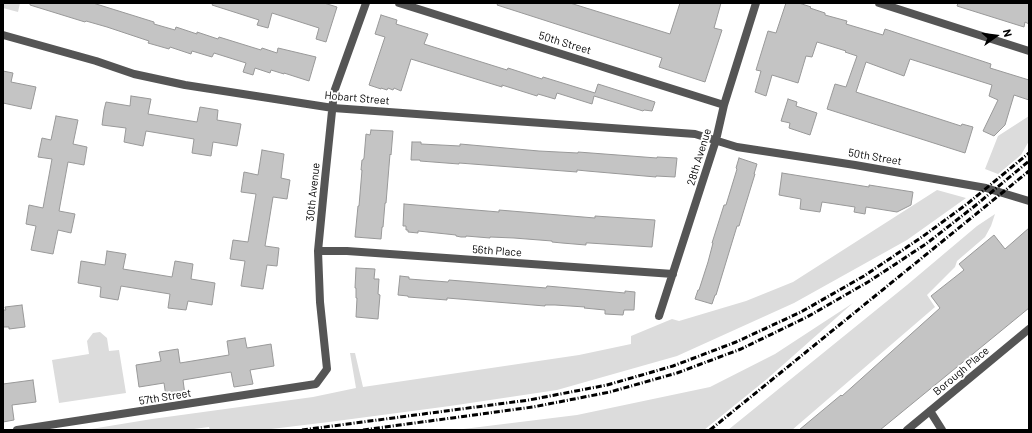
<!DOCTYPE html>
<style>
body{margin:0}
#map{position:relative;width:1032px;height:433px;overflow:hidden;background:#fff;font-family:Barlow,sans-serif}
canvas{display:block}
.frame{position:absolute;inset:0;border:4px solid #000;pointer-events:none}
.north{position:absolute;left:976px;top:16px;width:40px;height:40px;-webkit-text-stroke:3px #fff;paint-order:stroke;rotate:76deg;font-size:11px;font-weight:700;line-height:16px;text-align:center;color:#000}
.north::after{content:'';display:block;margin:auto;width:14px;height:18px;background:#000;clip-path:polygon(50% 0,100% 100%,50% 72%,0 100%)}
</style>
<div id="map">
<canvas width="1032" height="433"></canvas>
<div class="frame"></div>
<div class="north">N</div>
</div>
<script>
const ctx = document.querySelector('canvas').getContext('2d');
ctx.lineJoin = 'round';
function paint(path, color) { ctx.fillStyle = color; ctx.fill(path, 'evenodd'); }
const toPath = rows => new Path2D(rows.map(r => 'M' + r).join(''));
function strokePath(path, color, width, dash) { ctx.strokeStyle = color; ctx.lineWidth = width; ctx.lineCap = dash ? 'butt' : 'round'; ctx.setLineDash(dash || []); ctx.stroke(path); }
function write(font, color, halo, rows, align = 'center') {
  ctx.font = font + ' Barlow,sans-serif'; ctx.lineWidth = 4; ctx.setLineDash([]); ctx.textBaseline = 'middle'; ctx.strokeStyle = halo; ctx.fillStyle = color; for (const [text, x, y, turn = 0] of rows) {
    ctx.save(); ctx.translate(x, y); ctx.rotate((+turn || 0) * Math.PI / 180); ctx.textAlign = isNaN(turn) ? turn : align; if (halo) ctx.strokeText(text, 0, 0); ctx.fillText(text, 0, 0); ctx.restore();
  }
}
paint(toPath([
 [3,3,20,3,18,12,3,8],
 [1029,116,1029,141,1021,155,998,174,985,169,998,136],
 [937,190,966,198,907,240,794,303,677,356,557,390,450,406,329,422,263,430,210,430,209,427,186,430,85,430,152,419,313,397,356,388,350,353,355,353,363,387,579,355,631,344,631,336,672,319,679,321,746,301,793,282],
 [995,214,991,226,985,237,957,261,955,267,927,295,935,307,792,430,728,430,907,285,977,226],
 [853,303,767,379,704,430,455,430,577,415,710,387,775,354],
 [100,332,107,338,109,351,119,350,126,393,59,403,52,360,89,354,87,341,93,333]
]), '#dcdcdc');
const building = toPath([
 [30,3,93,3,154,22,154,24,175,30,176,27,197,34,197,32,218,39,219,37,261,50,262,48,277,53,278,48,316,57,309,81,284,73,284,74,271,70,270,73,255,68,253,75,243,72,246,63,214,53,212,57,192,51,191,54,170,47,169,49,148,43,149,41,107,27,86,21,85,22,30,5,30,3],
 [213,3,324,3,337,7,326,42,316,39,319,28,272,13,268,28,257,25,259,20,212,5,213,3],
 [498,3,570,3,670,34,680,3,721,3,714,28,722,30,705,82,659,67,662,58,497,5,498,3],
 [786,3,799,3,811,7,810,8,825,13,825,15,847,21,846,24,883,35,885,29,991,64,990,68,1029,80,1029,100,1014,95,1005,125,994,136,983,131,998,100,989,96,992,85,910,59,904,76,866,62,856,92,961,126,962,124,973,127,965,153,827,109,835,84,846,87,857,56,845,52,846,51,817,42,812,57,806,56,798,83,772,75,766,96,755,92,761,71,756,70,768,31,776,33,786,3],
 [958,3,1029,3,1029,24,1025,22,1024,27,957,6,958,3],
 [381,15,397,20,396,24,428,34,424,44,507,70,508,68,542,79,543,77,595,93,598,84,655,102,652,111,644,110,643,111,594,96,592,104,557,93,555,99,538,94,537,96,502,85,502,87,411,59,401,91,394,88,393,90,388,88,387,90,381,88,381,89,369,85,385,37,375,34,381,15],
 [3,71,13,73,11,82,36,87,31,109,3,103,3,71],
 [131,96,151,99,148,114,197,122,200,107,218,110,217,120,241,124,237,146,213,142,211,156,192,153,194,139,146,131,143,146,124,142,126,128,102,125,104,110,106,102,130,106,131,96],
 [788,99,797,102,796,106,817,113,810,135,789,128,790,123,781,121,788,99],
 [56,116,78,120,73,144,87,147,84,165,68,162,59,211,75,214,71,233,58,230,53,254,31,250,36,226,26,224,29,205,43,208,52,159,38,157,42,138,51,140,56,116],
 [371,130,393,131,391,155,390,154,386,203,385,203,383,227,382,227,381,239,355,237,358,206,359,206,362,170,361,170,362,160,363,160,364,158,366,134,370,135,371,130],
 [412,142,421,142,421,144,460,146,460,144,539,151,578,153,578,152,657,158,657,157,677,158,675,177,656,176,656,177,587,171,577,170,577,172,459,163,459,164,420,161,420,160,411,160,412,142],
 [262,150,284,154,281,178,290,180,287,199,273,197,265,246,279,248,277,266,267,265,263,289,241,286,245,261,230,259,233,240,248,242,256,194,241,192,244,172,258,175,262,150],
 [739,158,757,164,754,174,755,174,739,226,737,226,716,295,715,295,712,304,695,299,698,290,699,290,708,262,713,243,712,243,724,205,726,205,737,169,736,168,739,158],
 [782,173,869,187,869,185,913,192,911,205,897,212,866,207,865,214,854,212,855,207,822,202,820,212,800,209,801,199,779,195,782,173],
 [404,204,499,212,499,210,595,218,595,216,655,220,652,247,589,243,586,243,586,245,562,243,552,242,552,241,514,238,490,237,490,238,466,236,466,237,461,237,456,236,456,235,418,231,418,233,408,232,408,230,406,230,406,226,403,226,404,204],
 [1029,228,1029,308,880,430,799,430,841,395,842,396,940,308,931,296,964,270,959,264,994,235,1005,249,1029,228],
 [107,251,126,254,123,269,172,277,175,261,193,264,191,279,215,283,212,305,188,301,186,310,168,308,170,294,121,286,118,300,100,297,101,287,78,283,81,261,105,265,107,251],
 [356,268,375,269,374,279,379,279,378,294,380,295,378,319,356,317,357,298,356,298,356,288,355,288,356,268],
 [400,276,409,277,409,279,448,282,449,280,546,288,547,286,625,293,625,291,635,292,634,310,624,310,623,315,605,314,605,310,584,308,585,307,555,305,545,305,545,306,447,298,447,300,408,297,408,296,398,295,400,276],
 [22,305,25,327,9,329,9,327,3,327,3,310,6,310,5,307,22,305],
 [245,338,247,348,271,344,274,366,250,370,253,384,234,387,231,372,183,380,185,395,166,397,164,383,139,387,136,365,161,361,159,352,178,349,180,363,229,355,227,341,245,338],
 [33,380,36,402,12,405,14,420,3,422,3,384,33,380]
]);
paint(building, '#c4c4c4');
strokePath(building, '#999', 1);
strokePath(toPath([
 [399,3,724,105],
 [879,3,1029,51],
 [3,35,96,61,134,74,185,85,333,108,695,134,737,147,855,165,986,188,1029,201],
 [318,251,347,251,673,274],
 [659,316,716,140,724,105,756,3],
 [930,411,942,430],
 [17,430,316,384,327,369,320,302,318,251,325,179,334,92,366,3],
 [907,430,1029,329]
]), '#555', 8);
strokePath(toPath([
 [302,430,529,400,607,385,673,366,736,342,801,312,864,276,922,237,967,204,1029,153],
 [363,430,533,407,610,392,677,373,741,349,807,317,868,282,926,244,976,205,1029,161],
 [710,430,1029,171]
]), '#000', 3, [6, 2, 1, 2]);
write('11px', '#000', '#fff', [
 ["50th Street",565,43,17],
 ["Hobart Street",357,98,5],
 ["28th Avenue",699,157,-73],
 ["50th Street",875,157,10],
 ["30th Avenue",313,192,-84],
 ["56th Place",497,251,4],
 ["Borough Place",961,371,-40],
 ["57th Street",165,397,-9]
]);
</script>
